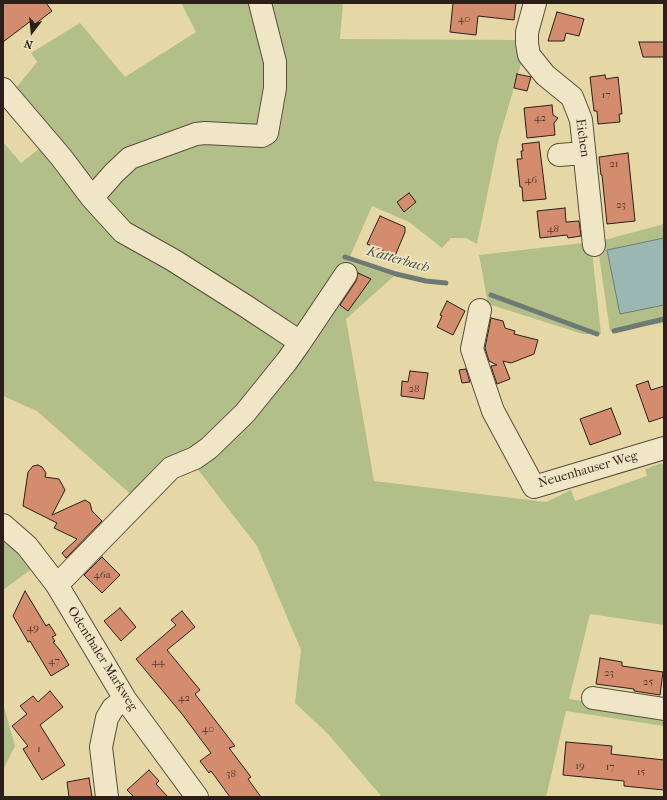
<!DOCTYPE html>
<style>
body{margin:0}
#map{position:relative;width:667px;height:800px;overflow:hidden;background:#e6d8a6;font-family:"IM FELL French Canon",serif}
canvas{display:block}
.frame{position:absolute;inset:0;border:4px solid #2b1f1a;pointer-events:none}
.north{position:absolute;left:12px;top:12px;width:40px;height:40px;-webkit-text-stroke:3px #efe6c5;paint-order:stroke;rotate:196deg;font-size:11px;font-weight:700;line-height:16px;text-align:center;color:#2b1f1a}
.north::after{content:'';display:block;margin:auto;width:14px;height:18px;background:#2b1f1a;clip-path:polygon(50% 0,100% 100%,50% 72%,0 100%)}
</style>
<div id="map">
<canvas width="667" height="800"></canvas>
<div class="frame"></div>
<div class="north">N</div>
</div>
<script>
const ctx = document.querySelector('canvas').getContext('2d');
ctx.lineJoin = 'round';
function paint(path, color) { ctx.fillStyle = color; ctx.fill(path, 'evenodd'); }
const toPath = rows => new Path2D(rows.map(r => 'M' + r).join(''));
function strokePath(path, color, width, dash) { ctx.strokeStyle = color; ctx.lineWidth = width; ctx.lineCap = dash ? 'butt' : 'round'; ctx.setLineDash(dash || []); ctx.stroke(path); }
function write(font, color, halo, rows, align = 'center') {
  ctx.font = font + ' "IM FELL French Canon",serif'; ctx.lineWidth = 3.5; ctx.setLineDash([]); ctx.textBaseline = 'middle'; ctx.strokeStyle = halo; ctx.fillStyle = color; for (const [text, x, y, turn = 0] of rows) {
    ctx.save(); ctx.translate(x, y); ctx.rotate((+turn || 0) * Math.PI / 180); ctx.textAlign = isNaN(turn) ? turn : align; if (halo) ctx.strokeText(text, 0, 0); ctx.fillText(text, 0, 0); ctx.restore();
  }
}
paint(toPath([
 [181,3,343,3,340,39,520,40,523,57,498,142,477,244,466,238,451,238,442,248,409,222,372,206,348,261,394,276,346,319,374,481,546,502,571,490,575,501,647,476,645,469,662,463,664,469,664,625,590,614,569,699,664,714,664,726,566,711,546,797,382,797,328,734,295,703,301,650,257,546,189,458,135,498,37,411,3,396,3,142,21,163,44,145,7,99,37,62,31,53,80,23,125,77,196,32],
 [664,224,664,238,607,250,620,313,664,305,664,323,610,331,597,242],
 [591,242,601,334,583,334,488,304,479,255],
 [3,535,33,568,3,590],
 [3,703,15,746,3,770]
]), '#b3bf88');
const water = toPath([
 [664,238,664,305,620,314,607,250,664,238]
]);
paint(water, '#9ab8b1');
strokePath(water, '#6e7b75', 1);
strokePath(toPath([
 [345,257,396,274,426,281,446,283],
 [491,295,597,334],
 [614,331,664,319]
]), '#6e7b75', 5);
const building = toPath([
 [3,3,46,3,52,11,35,24,32,20,3,42,3,3],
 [453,3,516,3,514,20,478,16,476,35,450,32,453,3],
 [557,12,584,19,579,36,566,33,564,41,548,41,557,12],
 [639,42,664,42,664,57,643,57,639,42],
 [517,74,531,77,527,91,514,88,517,74],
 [605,75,606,79,618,77,622,114,619,114,620,122,598,124,597,111,594,111,590,77,605,75],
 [552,105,553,115,558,118,554,123,555,135,527,138,524,108,552,105],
 [539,142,546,199,523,201,522,187,520,187,517,159,522,159,521,151,523,151,522,144,539,142],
 [628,153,635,221,607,224,602,175,601,175,599,157,628,153],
 [409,193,416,202,404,212,397,202,409,193],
 [565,208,566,222,579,221,581,236,568,238,567,235,540,238,537,211,565,208],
 [380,216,405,227,405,232,395,256,367,244,380,216],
 [358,273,371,279,348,311,340,305,356,281,358,273],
 [447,301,465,311,453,335,437,327,442,316,440,315,447,301],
 [491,318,503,321,505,328,515,331,514,334,538,340,534,354,511,363,503,361,510,379,497,384,491,366,497,365,489,361,485,348,491,318],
 [466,369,470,382,462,383,459,370,466,369],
 [410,371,428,373,424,399,401,396,402,381,408,382,410,371],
 [648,381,651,390,664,386,664,417,649,422,636,385,648,381],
 [611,408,621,434,590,445,580,419,611,408],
 [38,465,42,467,46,473,45,477,59,479,65,490,52,515,85,500,90,503,92,511,102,521,66,558,62,553,77,539,54,528,57,523,23,506,28,472,33,466,38,465],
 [102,557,120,575,102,593,84,575,102,557],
 [25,591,46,626,49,624,56,635,52,637,55,641,53,642,60,650,69,665,51,676,30,641,28,642,13,616,25,591],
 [120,608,136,627,121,641,104,621,120,608],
 [182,611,195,627,167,650,200,690,195,694,235,746,229,748,251,777,248,779,261,797,230,797,211,771,209,773,200,761,211,753,182,714,136,659,176,625,171,620,182,611],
 [600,658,622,662,622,666,663,672,660,695,634,691,634,689,596,684,600,658],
 [50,691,63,707,40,725,65,765,42,780,23,749,28,746,12,726,27,714,20,706,33,696,38,702,50,691],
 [566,742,612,746,611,754,664,760,664,790,624,786,624,781,563,775,566,742],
 [149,770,159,781,156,784,168,797,134,797,127,790,149,770],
 [89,778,92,797,69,797,67,782,89,778]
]);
paint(building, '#d38c6e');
strokePath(building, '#2b1f1a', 1);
const minor = toPath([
 [535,3,527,32,527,43,529,55,545,75,572,97,581,120,594,245],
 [3,89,61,157,92,198,123,232,173,260,244,305,294,338,299,344,287,361,245,413,209,448,195,458,171,468,57,585],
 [559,155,584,153],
 [92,198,114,173,130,158,196,134,205,133,262,136,267,133,275,88,275,62,260,3],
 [480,310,472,349,493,411,534,487,664,448],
 [299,344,346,274],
 [3,525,27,546,57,585,125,699,197,797],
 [593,698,664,709],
 [107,797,101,747,107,718,113,708,125,699]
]);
strokePath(minor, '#5a4d3d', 24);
strokePath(minor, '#efe6c5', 22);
write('11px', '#553a2f', null, [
 ["40",464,19],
 ["17",606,95],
 ["42",540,118],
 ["21",614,164],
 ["46",531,180],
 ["23",621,205],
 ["48",553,229],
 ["28",414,389],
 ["46a",102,575],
 ["49",33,628],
 ["47",54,661],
 ["44",158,662],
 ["23",609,673],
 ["25",648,682],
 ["42",184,698],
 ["40",208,729],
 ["1",39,749],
 ["19",580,766],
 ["17",610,767],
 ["15",641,772],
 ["38",231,774]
]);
write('13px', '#2b1f1a', '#efe6c5', [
 ["Eichen",582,138,82],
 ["Neuenhauser Weg",588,470,-16],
 ["Odenthaler Markweg",102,659,58]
]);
write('italic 14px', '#4c4d47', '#efe6c5', [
 ["Katterbach",398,260,16]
]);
</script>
